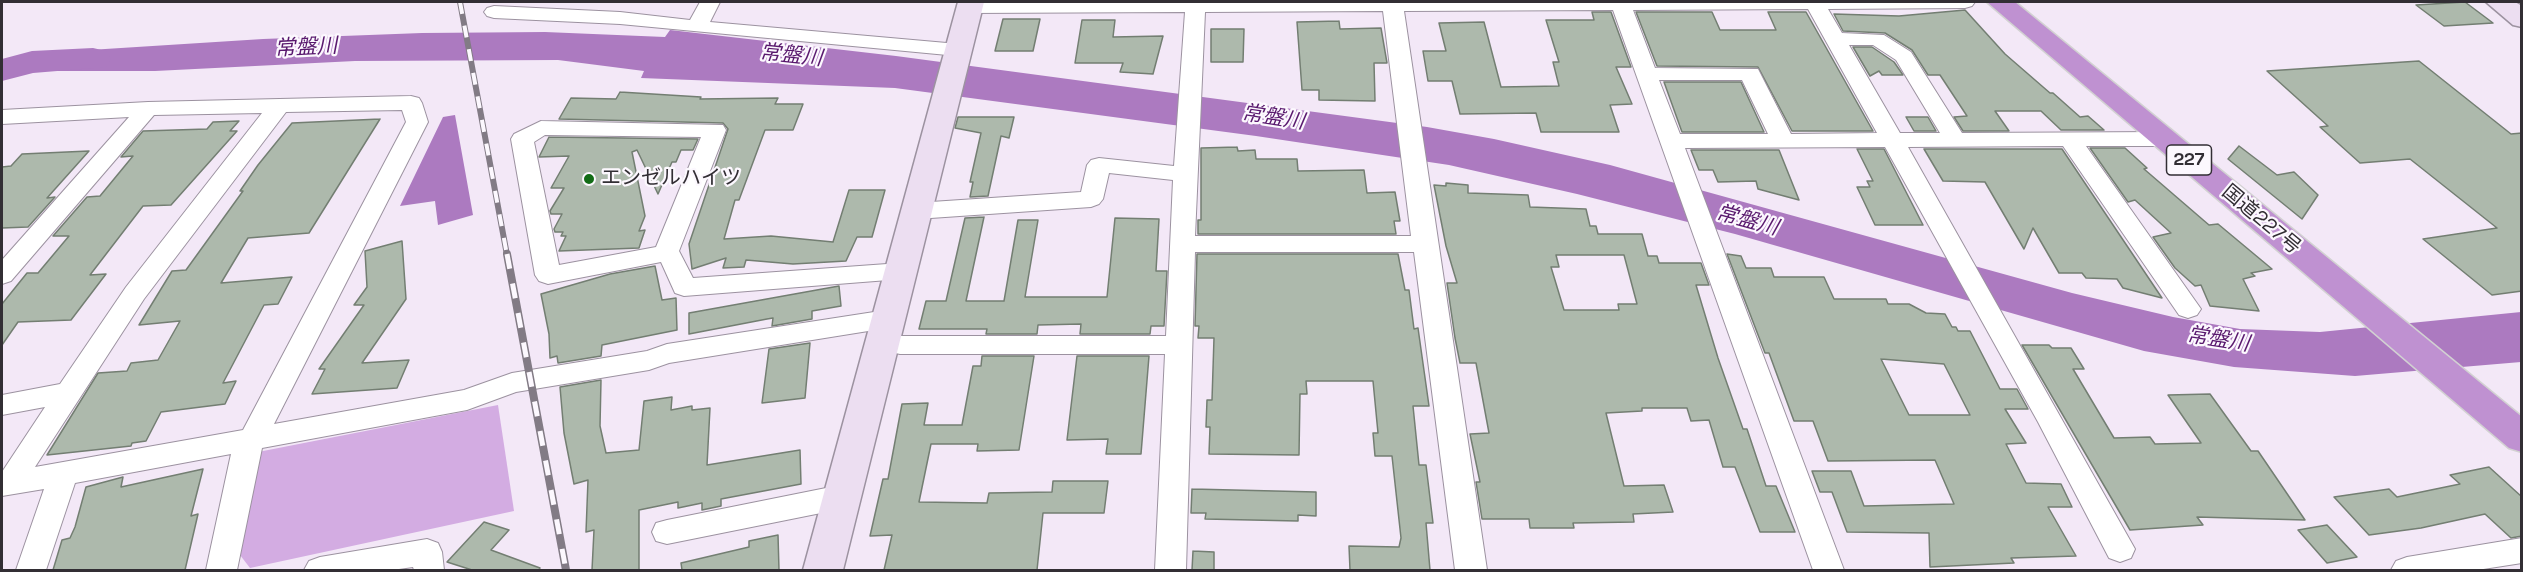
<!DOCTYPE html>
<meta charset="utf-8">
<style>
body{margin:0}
#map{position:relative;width:2523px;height:572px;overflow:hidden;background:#f3e8f7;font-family:"Space Grotesk",sans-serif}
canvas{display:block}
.frame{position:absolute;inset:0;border:3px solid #322e34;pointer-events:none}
</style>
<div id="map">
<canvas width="2523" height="572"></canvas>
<div class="frame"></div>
</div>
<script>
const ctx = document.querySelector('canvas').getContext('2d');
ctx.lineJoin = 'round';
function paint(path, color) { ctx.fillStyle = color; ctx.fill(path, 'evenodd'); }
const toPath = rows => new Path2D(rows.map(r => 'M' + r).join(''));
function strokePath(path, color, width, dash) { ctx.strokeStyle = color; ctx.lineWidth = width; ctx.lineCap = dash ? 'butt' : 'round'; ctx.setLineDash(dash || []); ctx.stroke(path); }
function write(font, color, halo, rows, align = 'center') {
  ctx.font = font + ' "Space Grotesk","Noto Sans JP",sans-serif'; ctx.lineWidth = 4.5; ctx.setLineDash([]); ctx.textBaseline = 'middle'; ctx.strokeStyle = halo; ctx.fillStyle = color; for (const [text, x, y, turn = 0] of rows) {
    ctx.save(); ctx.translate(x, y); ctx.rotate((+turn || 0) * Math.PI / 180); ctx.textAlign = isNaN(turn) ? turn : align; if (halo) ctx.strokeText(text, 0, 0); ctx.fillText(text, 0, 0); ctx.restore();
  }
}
paint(toPath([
 [498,405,514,511,250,568,240,555,258,452]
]), '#d3ace2');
paint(toPath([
 [670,30,896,56,1427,127,1494,139,1610,165,2072,293,2173,317,2240,329,2320,332,2521,312,2521,362,2355,376,2234,367,2144,351,1735,234,1577,194,1449,165,1256,136,895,88,641,78,644,71,558,60,355,61,155,71,25,71,42,53,263,39,422,33,545,32,665,37],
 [455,115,473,215,438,225,435,201,400,206,443,117]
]), '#ac7ac0');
paint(toPath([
 [93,48,106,51,111,59,106,67,33,73,2,81,2,59,32,51,93,48]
]), '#ac7ac0');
const building = toPath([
 [2465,2,2493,23,2444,26,2416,5,2465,2],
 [1965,10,2005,54,2050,93,2053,93,2080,117,2088,116,2104,130,2061,130,2041,111,1995,111,2009,131,1963,131,1954,117,1967,116,1940,75,1928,75,1912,50,1885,33,1843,31,1834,14,1899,16,1965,10],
 [1592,12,1611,12,1631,67,1616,67,1632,104,1610,105,1619,132,1541,132,1536,113,1460,114,1452,81,1428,81,1423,51,1446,51,1439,23,1484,22,1501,87,1559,86,1553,62,1559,62,1546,20,1594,20,1592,12],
 [1636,12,1712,12,1720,30,1776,30,1768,12,1806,12,1873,131,1792,131,1758,67,1657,66,1636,12],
 [1003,19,1040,19,1033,51,995,51,1003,19],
 [1082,20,1115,20,1113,37,1163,36,1153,74,1120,72,1123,63,1075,63,1082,20],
 [1339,21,1340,29,1381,28,1387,63,1374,63,1375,101,1319,100,1319,90,1302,90,1297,22,1339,21],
 [1211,29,1244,29,1243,62,1211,62,1211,29],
 [1853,47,1872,47,1894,62,1903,75,1882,75,1879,71,1870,76,1853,47],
 [2419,61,2511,134,2522,133,2522,291,2492,295,2423,239,2497,228,2410,159,2360,163,2320,127,2328,126,2267,71,2419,61],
 [1664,82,1741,82,1764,132,1682,132,1664,82],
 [620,92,701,97,700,99,778,98,775,104,803,104,793,130,765,130,739,200,735,200,724,239,771,236,833,242,849,190,885,190,872,237,857,237,846,261,793,264,746,260,744,267,723,268,726,258,692,269,689,244,728,129,723,123,559,119,571,98,616,99,620,92],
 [958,117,1014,117,1009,138,1001,136,988,196,970,197,973,182,970,182,981,133,955,128,958,117],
 [1906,117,1928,117,1936,131,1914,131,1906,117],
 [380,119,309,233,248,238,221,283,292,277,278,304,264,305,223,383,236,381,225,404,161,412,146,441,132,443,131,446,47,455,98,373,127,371,131,363,158,360,180,321,139,325,172,271,186,270,243,191,240,191,258,165,292,123,380,119],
 [239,121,230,131,237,131,171,205,143,206,90,275,106,274,71,320,18,322,2,345,2,304,27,273,38,273,69,236,53,236,87,197,100,196,133,156,121,157,143,131,207,129,213,122,239,121],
 [549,137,698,139,693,150,681,150,676,162,672,162,658,194,637,150,632,152,645,216,639,231,645,230,639,248,559,251,566,236,561,236,563,232,555,232,554,229,562,214,551,214,550,211,564,188,551,188,569,156,539,157,549,137],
 [2239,146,2277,175,2294,172,2318,195,2302,219,2228,159,2239,146],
 [1237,147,1238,151,1255,150,1256,159,1297,159,1298,171,1364,170,1367,193,1395,192,1400,221,1394,221,1396,234,1198,234,1198,220,1201,220,1201,148,1237,147],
 [2090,148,2125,148,2147,168,2144,169,2209,225,2218,224,2272,269,2251,273,2255,276,2243,279,2259,311,2210,306,2201,285,2195,286,2175,268,2153,237,2171,233,2135,200,2128,202,2090,148],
 [1857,149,1884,149,1923,225,1875,225,1857,187,1870,187,1867,181,1873,181,1857,149],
 [1924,149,2062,149,2162,298,2123,288,2117,279,2086,278,2082,273,2059,273,2033,228,2024,249,1985,182,1943,181,1924,149],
 [1691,150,1779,150,1799,200,1758,189,1756,181,1718,182,1713,170,1699,170,1691,150],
 [89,151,47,198,55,197,28,227,2,228,2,167,11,166,22,154,89,151],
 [1446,183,1468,185,1468,193,1528,195,1530,207,1586,209,1590,226,1596,226,1598,234,1642,234,1648,256,1657,256,1659,263,1701,263,1709,285,1696,285,1718,358,1743,429,1747,429,1766,486,1776,486,1795,532,1760,532,1735,467,1723,467,1709,420,1691,421,1687,408,1642,408,1642,411,1606,413,1624,486,1664,485,1673,512,1633,514,1634,522,1573,523,1574,528,1530,528,1529,519,1482,519,1476,482,1480,482,1470,434,1489,433,1476,363,1460,363,1455,338,1447,283,1457,283,1446,246,1434,185,1446,186,1446,183],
 [1556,255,1624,255,1637,304,1618,304,1619,310,1564,310,1551,267,1559,267,1556,255],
 [984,217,966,301,1004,301,1018,220,1038,220,1025,297,1107,297,1115,218,1159,219,1156,271,1167,271,1164,326,1151,326,1150,334,1080,334,1081,324,1038,325,1037,334,986,334,987,329,919,329,926,301,946,301,965,218,984,217],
 [402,241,406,299,362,363,409,360,397,388,312,394,325,369,319,369,364,305,354,305,367,287,365,251,402,241],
 [1197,254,1398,254,1405,290,1409,290,1414,329,1418,328,1429,406,1413,406,1419,465,1426,465,1433,523,1426,523,1430,570,1350,570,1349,546,1399,547,1401,538,1392,456,1375,456,1373,433,1378,433,1373,381,1306,381,1307,394,1300,394,1299,455,1209,454,1210,427,1206,427,1207,400,1212,400,1214,338,1198,338,1199,326,1195,326,1197,254],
 [1727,254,1741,256,1746,268,1771,268,1774,277,1824,277,1834,299,1886,299,1888,304,1909,304,1926,313,1945,314,1952,327,1956,327,1958,331,1970,331,2000,389,2017,389,2028,409,2005,409,2026,443,2006,444,2026,483,2061,484,2072,507,2048,507,2076,556,2011,558,2014,563,1930,567,1929,533,1847,532,1832,492,1820,492,1812,471,1851,471,1864,506,1954,504,1935,460,1828,461,1813,421,1794,421,1769,353,1765,353,1727,254],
 [1881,359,1944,364,1970,415,1909,415,1881,359],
 [655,266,662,300,676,298,677,330,602,345,601,356,558,363,557,356,550,358,549,334,541,294,610,274,655,266],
 [839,286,841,306,812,311,812,319,772,326,773,318,767,319,689,334,689,313,839,286],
 [810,343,805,398,762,403,769,349,810,343],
 [2022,345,2049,345,2052,348,2071,348,2084,369,2073,369,2114,438,2150,437,2155,444,2201,443,2168,395,2210,394,2251,451,2258,451,2305,520,2197,517,2203,525,2130,530,2022,345],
 [982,356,1034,356,1019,450,977,451,978,444,931,444,919,502,987,503,989,493,1052,492,1053,481,1108,481,1104,513,1043,513,1037,570,884,570,892,535,870,536,883,479,888,479,902,404,928,403,924,425,962,425,973,366,981,366,982,356],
 [1077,356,1149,356,1141,454,1106,454,1108,439,1067,440,1077,356],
 [601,380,600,426,606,453,639,450,644,401,672,397,671,410,692,406,692,410,710,408,707,465,800,450,801,484,721,499,721,506,702,510,702,503,678,508,678,502,639,510,639,570,592,570,594,530,586,532,588,480,574,484,564,433,560,387,601,380],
 [2489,467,2522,497,2522,536,2511,538,2485,514,2421,528,2369,535,2334,497,2389,489,2397,497,2460,484,2450,475,2489,467],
 [203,469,191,516,198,514,185,570,53,570,62,540,70,538,75,527,86,487,123,477,121,487,203,469],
 [1192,489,1316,492,1316,516,1298,515,1298,521,1205,519,1206,513,1191,513,1192,489],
 [484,522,509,530,491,550,540,568,539,570,472,570,447,562,484,522],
 [2327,525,2357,557,2327,563,2298,530,2327,525],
 [778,535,779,570,682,570,681,563,749,547,749,541,778,535],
 [1193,551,1214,552,1214,570,1192,570,1193,551]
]);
paint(building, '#adb9ac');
strokePath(building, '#737e72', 1.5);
const street = toPath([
 [700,2,720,2,710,22,958,44,965,46,968,50,965,54,958,56,620,24,494,18,487,16,484,12,487,8,494,6,620,12,690,20,700,2],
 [967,2,1975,2,1972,6,1965,8,1828,9,1842,33,1884,35,1911,52,1962,133,2164,132,2172,134,2175,139,2172,144,2164,146,2086,146,2201,309,2197,315,2188,318,2179,315,2063,146,1908,147,2135,549,2131,558,2120,562,2109,558,2038,422,1885,147,1685,148,1844,570,1813,570,1613,10,1404,11,1487,570,1455,570,1414,252,1195,252,1186,570,1155,570,1165,354,900,354,891,352,887,345,891,338,900,336,1166,336,1173,180,1109,173,1103,199,1099,204,1091,207,916,219,907,216,904,211,907,206,916,203,1081,192,1087,165,1091,160,1099,158,1174,166,1185,12,969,13,962,11,959,7,967,2],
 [1808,9,1877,133,1791,134,1758,69,1655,68,1633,10,1808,9],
 [1383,11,1411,236,1195,236,1205,12,1383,11],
 [1849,45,1873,45,1896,60,1940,133,1900,133,1849,45],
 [1659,80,1742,80,1768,134,1680,134,1659,80],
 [411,96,419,98,422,103,428,122,274,424,464,390,512,373,647,351,667,344,887,310,896,313,900,319,896,325,887,328,669,363,649,370,516,392,467,410,262,448,237,570,206,570,231,454,75,483,46,570,16,570,44,489,2,496,2,472,45,407,2,415,2,395,60,384,126,287,262,113,154,115,11,281,2,284,2,260,129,117,2,124,2,110,148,102,411,96],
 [402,110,406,122,243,430,35,467,144,299,286,112,402,110],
 [541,121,723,125,726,130,679,251,693,278,901,263,910,265,914,271,910,277,901,279,684,296,675,293,661,262,548,284,539,281,535,275,511,139,514,134,541,121],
 [545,135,701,137,656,247,559,265,534,142,545,135],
 [841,485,851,489,856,497,851,505,841,509,667,544,656,541,652,532,656,523,667,520,841,485],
 [2522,538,2522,563,2477,570,2391,570,2396,561,2407,557,2522,538],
 [427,539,438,543,442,552,444,570,414,570,413,567,392,570,304,570,309,561,320,557,427,539]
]);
const secondary = toPath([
 [958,2,984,2,843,570,803,570,958,2],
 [2486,2,2515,2,2522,6,2522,27,2513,25,2486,2]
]);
const highway = toPath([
 [1987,2,2015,2,2522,417,2522,452,2509,448,1987,2]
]);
strokePath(street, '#9c92a0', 2);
strokePath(secondary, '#9c92a0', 3);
strokePath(highway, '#d2d1d2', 3);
paint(street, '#fff');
paint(secondary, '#ecdef1');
paint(highway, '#bf91d1');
const railFar1 = toPath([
 [460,2,507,255]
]);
const rail = toPath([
 [507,254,566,570]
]);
strokePath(railFar1, '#827b85', 6);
strokePath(rail, '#827b85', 8);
strokePath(railFar1, '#fcf8fe', 4, [12]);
strokePath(rail, '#fcf8fe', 5, [15]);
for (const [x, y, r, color] of [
 [589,179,6,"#126c16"]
]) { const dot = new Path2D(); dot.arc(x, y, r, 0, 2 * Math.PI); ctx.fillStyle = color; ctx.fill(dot); strokePath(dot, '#fcf8fe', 2); }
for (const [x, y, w] of [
 [2189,160,45]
]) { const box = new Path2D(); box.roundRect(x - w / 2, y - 15, w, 30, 4.5); ctx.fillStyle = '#fcf8fe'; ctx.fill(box); strokePath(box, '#322e34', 1.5); }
write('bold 18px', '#322e34', null, [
 ["227",2189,160]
]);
write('20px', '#322e34', '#fcf8fe', [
 ["エンゼルハイツ",601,179]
], 'left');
write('20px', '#322e34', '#fcf8fe', [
 ["国道227号",2261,220,40]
]);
write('italic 21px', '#59196e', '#fcf8fe', [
 ["常盤川",306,48,-3],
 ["常盤川",791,56,6],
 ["常盤川",1273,118,9],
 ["常盤川",1747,221,15],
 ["常盤川",2218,340,9]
]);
</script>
